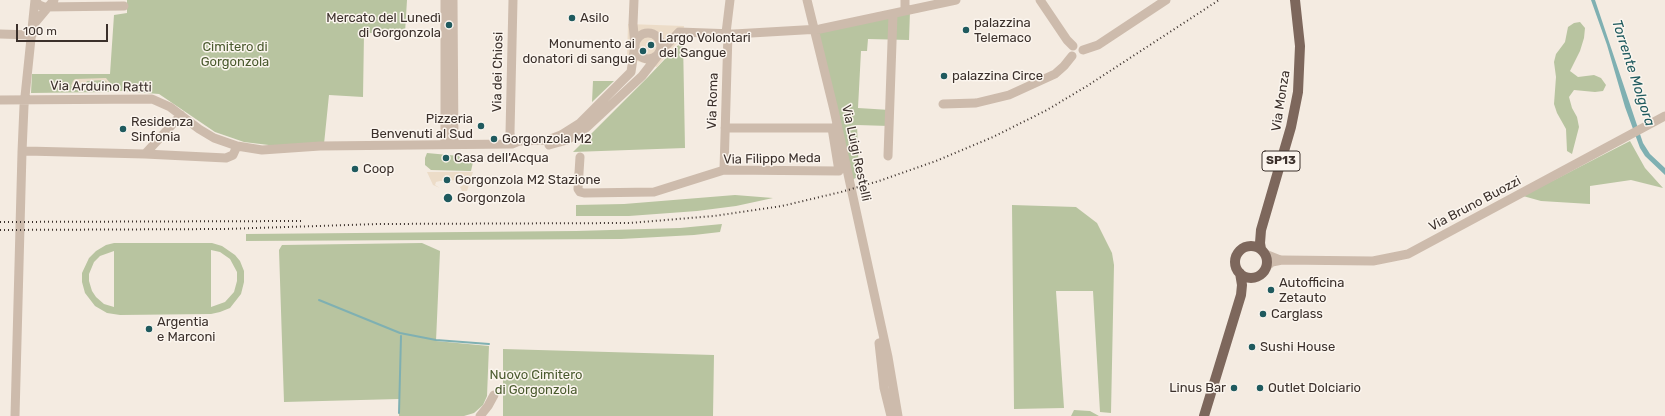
<!DOCTYPE html>
<meta charset="utf-8">
<style>
body{margin:0}
#map{position:relative;width:1665px;height:416px;overflow:hidden;background:#f4ebe1;font-family:Rubik,sans-serif}
canvas{display:block}
.scale{position:absolute;left:16px;top:24px;width:92px;height:18px;box-sizing:border-box;border:2px solid #3b302b;border-top:0;padding-left:5px;font-size:12px;line-height:14px;white-space:nowrap;color:#3b302b;-webkit-text-stroke:3px #fbf5ee;paint-order:stroke}
</style>
<div id="map">
<canvas width="1665" height="416"></canvas>
<div class="scale">100 m</div>
</div>
<script>
const ctx = document.querySelector('canvas').getContext('2d');
ctx.lineJoin = 'round';
function paint(path, color) { ctx.fillStyle = color; ctx.fill(path, 'evenodd'); }
const toPath = rows => new Path2D(rows.map(r => 'M' + r).join(''));
function strokePath(path, color, width, dash) { ctx.strokeStyle = color; ctx.lineWidth = width; ctx.lineCap = dash ? 'butt' : 'round'; ctx.setLineDash(dash || []); ctx.stroke(path); }
function write(font, color, halo, rows, align = 'center') {
  ctx.font = font + ' Rubik,sans-serif'; ctx.lineWidth = 3; ctx.setLineDash([]); ctx.textBaseline = 'middle'; ctx.strokeStyle = halo; ctx.fillStyle = color; for (const [text, x, y, turn = 0] of rows) {
    ctx.save(); ctx.translate(x, y); ctx.rotate((+turn || 0) * Math.PI / 180); ctx.textAlign = isNaN(turn) ? turn : align; if (halo) ctx.strokeText(text, 0, 0); ctx.fillText(text, 0, 0); ctx.restore();
  }
}
paint(toPath([
 [127,0,407,0,405,33,364,33,363,97,329,95,324,144,277,146,244,142,215,132,159,94,109,90,109,92,31,93,32,74,110,74,114,15,127,13],
 [910,11,909,40,868,39,867,51,861,51,858,108,890,110,889,126,857,125,859,176,852,180,814,29],
 [1580,22,1585,28,1584,38,1580,51,1570,71,1578,77,1594,75,1601,78,1606,85,1603,91,1595,92,1574,90,1569,97,1572,108,1577,117,1579,127,1572,154,1567,151,1566,129,1557,113,1554,104,1556,77,1554,62,1556,54,1565,42,1568,27,1574,23],
 [683,40,685,148,573,152,648,77],
 [593,81,614,81,592,102],
 [1630,141,1645,168,1663,188,1631,180,1590,186,1590,204,1541,201,1523,196],
 [427,153,470,157,473,162,471,171,431,170,425,165,425,158],
 [735,195,773,198,736,206,697,211,629,216,576,216,576,205,624,204],
 [1012,205,1076,207,1097,223,1112,253,1114,265,1111,413,1100,412,1093,291,1056,291,1064,408,1014,409],
 [722,224,720,232,694,235,621,239,246,241,246,234,576,231,680,228],
 [114,243,212,243,222,246,235,255,240,261,244,271,244,282,241,294,230,308,220,312,211,314,120,315,107,313,95,306,85,293,82,282,82,273,89,258,96,251,106,245],
 [211,250,220,252,230,259,237,272,237,281,234,292,225,302,211,307],
 [114,251,114,307,104,304,96,297,92,291,89,281,89,274,94,262,100,256],
 [422,243,440,251,436,341,489,346,487,396,483,405,474,413,464,416,399,416,399,399,284,402,279,250,282,245],
 [503,349,714,355,713,416,503,416],
 [1074,410,1090,411,1099,416,1071,416]
]), '#b8c4a0');
paint(toPath([
 [628,24,684,26,683,36,657,67,627,58],
 [106,78,110,83,109,87,106,89,76,90,71,86,73,81,75,79],
 [104,80,107,82,105,86,88,87,85,85,87,81],
 [427,172,473,172,467,191,462,191,460,187,465,184,463,182,459,184,459,180,440,181,436,182,435,185,440,188,433,185]
]), '#ecdcc8');
paint(toPath([
 [1591,0,1595,0,1643,143,1650,154,1665,168,1665,175,1645,156,1640,148,1625,107,1607,45]
]), '#7fb0b2');
strokePath(toPath([
 [319,300,400,333,436,340,489,344],
 [399,413,401,336]
]), '#7fb0b2', 2);
strokePath(toPath([
 [35,0,39,5,44,7,124,6],
 [445,0,445,144],
 [453,0,454,144],
 [807,0,834,110,888,357,898,416],
 [1040,0,1067,40,1073,46],
 [905,11,905,0],
 [33,25,54,0],
 '635 46a13 13 0 1 1 26 0a13 13 0 1 1-26 0Z',
 [726,33,730,0],
 [0,34,32,35],
 [1083,50,1098,45,1166,0],
 [0,100,152,99,170,107,199,129,214,138,237,146,262,150,320,146,512,144,519,141,548,140,561,135,580,123,631,72,635,45,633,24,634,0],
 [943,104,976,103,1009,95,1055,74,1064,66,1072,56],
 [512,144,510,133,513,0],
 [549,145,567,140,586,128,642,76,663,49,679,32,734,34,820,29,956,0],
 [26,151,145,154,226,158,233,155,237,146],
 [145,154,181,115],
 [888,156,893,14],
 [580,157,578,189,580,192,584,193,654,192,724,170,839,171,832,128,725,128],
 [724,170,728,33],
 [1265,254,1280,260],
 [1266,267,1272,262,1282,260,1373,261,1408,254,1665,116],
 [879,343,884,388,891,416],
 [15,416,22,152,24,106,35,0],
 [480,416,488,406,494,395]
]), '#cdbbac', 9);
strokePath(toPath([
 '1235 262a16 16 0 1 1 32 0a16 16 0 1 1-32 0Z',
 [1261,249,1260,243,1261,230,1291,127,1298,92,1300,46,1295,0],
 [1204,416,1241,295,1242,285,1240,273]
]), '#7d675c', 10);
strokePath(toPath([
 [0,222,301,221],
 [0,230,225,229,379,224,630,223,714,216,782,206,841,192,879,181,936,161,993,137,1047,110,1087,86,1219,0]
]), '#3b302b', 2, [1, 3]);
for (const [x, y, r, color] of [
 [572,18,4,"#1f5a5e"],
 [449,25,4,"#1f5a5e"],
 [966,30,4,"#1f5a5e"],
 [651,45,4,"#1f5a5e"],
 [643,51,4,"#1f5a5e"],
 [944,76,4,"#1f5a5e"],
 [481,126,4,"#1f5a5e"],
 [123,129,4,"#1f5a5e"],
 [494,139,4,"#1f5a5e"],
 [446,158,4,"#1f5a5e"],
 [355,169,4,"#1f5a5e"],
 [447,180,4,"#1f5a5e"],
 [448,198,5,"#1f5a5e"],
 [1271,290,4,"#1f5a5e"],
 [1263,314,4,"#1f5a5e"],
 [149,329,4,"#1f5a5e"],
 [1252,347,4,"#1f5a5e"],
 [1234,388,4,"#1f5a5e"],
 [1260,388,4,"#1f5a5e"]
]) { const dot = new Path2D(); dot.arc(x, y, r, 0, 2 * Math.PI); ctx.fillStyle = color; ctx.fill(dot); strokePath(dot, '#fbf5ee', 1.5); }
for (const [x, y, w] of [
 [1281,161,38]
]) { const box = new Path2D(); box.roundRect(x - w / 2, y - 10, w, 20, 3); ctx.fillStyle = '#fbf5ee'; ctx.fill(box); strokePath(box, '#3b302b', 1); }
write('bold 12px', '#3b302b', null, [
 ["SP13",1281,161]
]);
write('13px', '#3b302b', '#fbf5ee', [
 ["Mercato del Lunedì",441,18,"right"],
 ["di Gorgonzola",441,33,"right"],
 ["Asilo",580,18],
 ["palazzina",974,23],
 ["Telemaco",974,38],
 ["Largo Volontari",659,38],
 ["del Sangue",659,53],
 ["Monumento ai",635,44,"right"],
 ["donatori di sangue",635,59,"right"],
 ["palazzina Circe",952,76],
 ["Pizzeria",473,119,"right"],
 ["Benvenuti al Sud",473,134,"right"],
 ["Residenza",131,122],
 ["Sinfonia",131,137],
 ["Gorgonzola M2",502,139],
 ["Casa dell'Acqua",454,158],
 ["Coop",363,169],
 ["Gorgonzola M2 Stazione",455,180],
 ["Gorgonzola",457,198],
 ["Autofficina",1279,283],
 ["Zetauto",1279,298],
 ["Carglass",1271,314],
 ["Argentia",157,322],
 ["e Marconi",157,337],
 ["Sushi House",1260,347],
 ["Linus Bar",1226,388,"right"],
 ["Outlet Dolciario",1268,388]
], 'left');
write('13px', '#4a5a2e', '#fbf5ee', [
 ["Cimitero di",235,47],
 ["Gorgonzola",235,62],
 ["Nuovo Cimitero",536,375],
 ["di Gorgonzola",536,390]
]);
write('13px', '#3b302b', '#fbf5ee', [
 ["Via dei Chiosi",498,72,-89],
 ["Via Arduino Ratti",101,87,1],
 ["Via Roma",713,101,-88],
 ["Via Monza",1281,101,-81],
 ["Via Luigi Restelli",856,153,78],
 ["Via Filippo Meda",772,159,-1],
 ["Via Bruno Buozzi",1475,204,-28]
]);
write('italic 14px', '#1f5a5e', '#fbf5ee', [
 ["Torrente Molgora",1633,73,72]
]);
</script>
